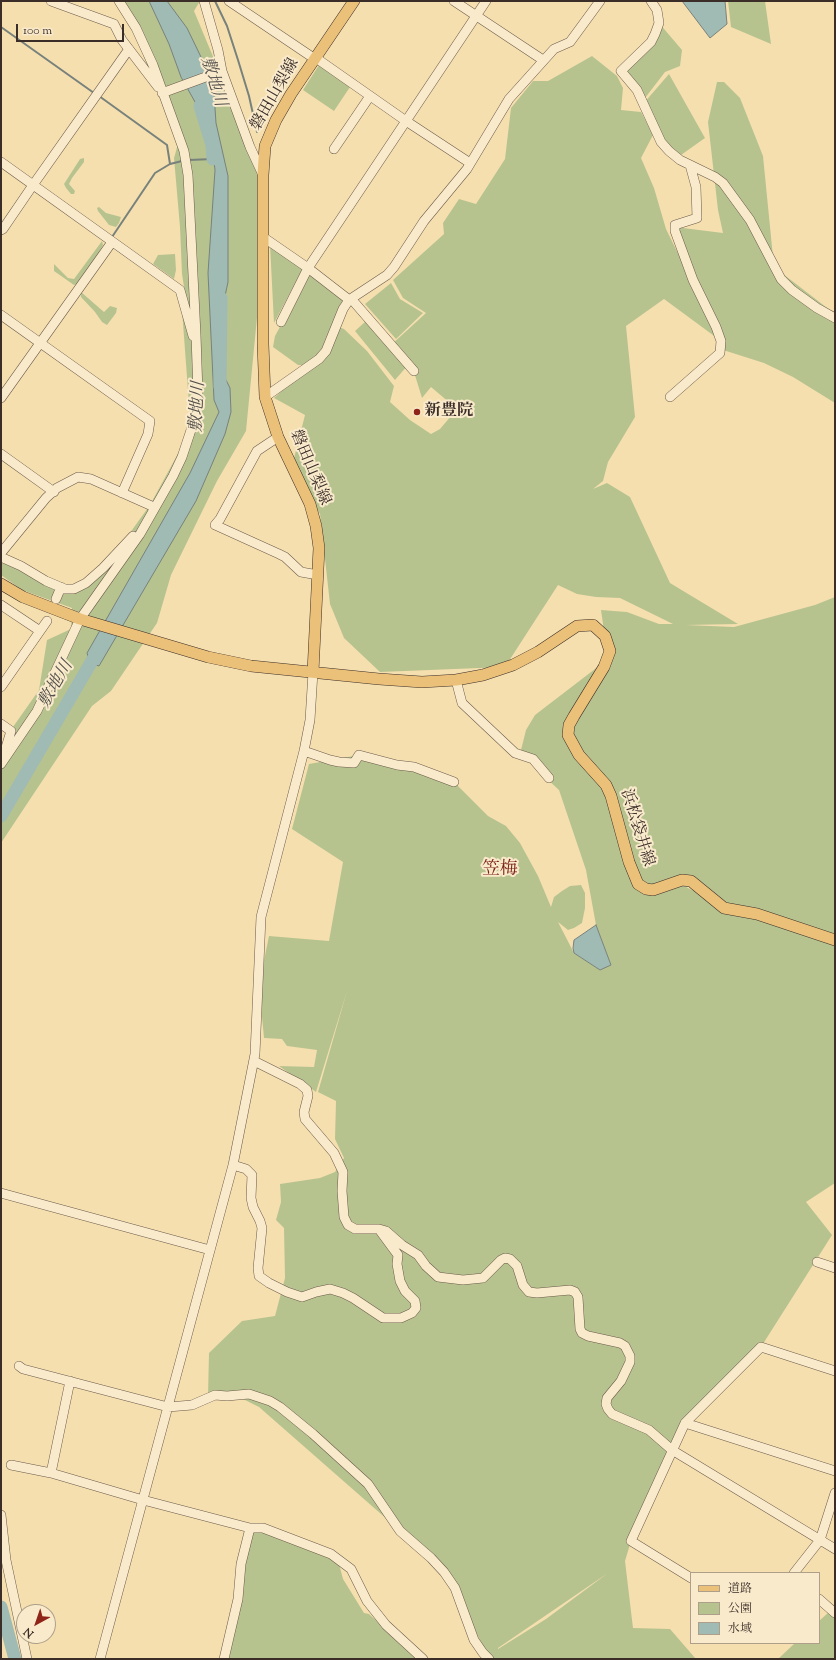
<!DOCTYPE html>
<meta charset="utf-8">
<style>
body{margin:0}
#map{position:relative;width:836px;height:1660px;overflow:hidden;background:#f6dfaf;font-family:"Sorts Mill Goudy","Noto Serif JP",serif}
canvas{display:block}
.frame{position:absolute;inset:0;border:2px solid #3b2e29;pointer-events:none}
.legend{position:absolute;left:690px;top:1572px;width:130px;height:72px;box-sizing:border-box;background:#f9eacb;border:1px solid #ad9f8a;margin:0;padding:5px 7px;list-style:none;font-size:12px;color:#3b2e29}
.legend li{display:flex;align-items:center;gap:8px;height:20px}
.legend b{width:20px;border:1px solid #ad9f8a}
.north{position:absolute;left:16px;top:1604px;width:40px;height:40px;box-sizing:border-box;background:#f9eacb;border:1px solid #ad9f8a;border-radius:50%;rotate:220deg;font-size:11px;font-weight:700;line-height:16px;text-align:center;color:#3b2e29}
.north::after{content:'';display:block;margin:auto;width:14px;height:18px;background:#8f2418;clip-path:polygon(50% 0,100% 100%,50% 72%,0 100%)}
.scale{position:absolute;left:16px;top:24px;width:108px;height:18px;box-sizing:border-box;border:2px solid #3b2e29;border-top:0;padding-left:5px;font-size:12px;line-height:14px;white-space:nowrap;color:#3b2e29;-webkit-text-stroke:3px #f9eacb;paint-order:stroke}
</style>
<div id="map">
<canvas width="836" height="1660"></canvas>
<div class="frame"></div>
<ul class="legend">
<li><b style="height:5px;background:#ebc078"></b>道路</li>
<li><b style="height:11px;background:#b7c38f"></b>公園</li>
<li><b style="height:11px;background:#a0bab4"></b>水域</li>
</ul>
<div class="north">N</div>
<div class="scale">100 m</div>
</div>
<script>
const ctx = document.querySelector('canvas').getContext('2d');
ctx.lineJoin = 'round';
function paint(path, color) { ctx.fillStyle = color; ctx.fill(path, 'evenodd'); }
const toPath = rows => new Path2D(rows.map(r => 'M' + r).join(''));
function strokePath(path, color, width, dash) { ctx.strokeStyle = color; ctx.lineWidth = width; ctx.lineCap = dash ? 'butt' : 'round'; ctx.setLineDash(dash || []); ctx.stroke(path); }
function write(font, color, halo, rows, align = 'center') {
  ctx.font = font + ' "Sorts Mill Goudy","Noto Serif JP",serif'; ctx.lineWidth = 4; ctx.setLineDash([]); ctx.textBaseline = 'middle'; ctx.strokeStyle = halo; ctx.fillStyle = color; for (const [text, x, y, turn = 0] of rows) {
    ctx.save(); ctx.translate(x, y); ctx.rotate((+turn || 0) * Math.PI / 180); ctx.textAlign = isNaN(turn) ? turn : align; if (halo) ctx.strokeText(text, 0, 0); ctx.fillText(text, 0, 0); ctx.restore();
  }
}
paint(toPath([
 [122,1,200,1,194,11,260,169,263,256,246,431,217,481,171,575,157,623,111,691,92,706,1,843,1,744,39,690,47,640,71,629,72,608,22,590,1,575,1,562,2,562,72,591,109,562,150,505,199,415,192,343,195,391,191,403,189,404,182,310,190,326,182,274,180,227,174,158,178,144],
 [728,1,765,1,771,44,731,27],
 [659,23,682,50,680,66,665,72,642,102,623,69,653,43],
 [592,56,617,76,623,88,621,110,641,112,653,135,641,158,654,188,666,229,714,327,675,227,723,233,718,210,708,122,717,82,724,82,740,98,763,156,774,267,835,314,835,403,793,377,764,363,720,349,721,341,664,299,626,326,635,417,608,462,603,481,593,489,607,483,630,497,670,583,738,624,686,625,734,627,815,605,835,597,835,1183,806,1202,832,1235,761,1347,678,1436,631,1541,625,1561,633,1628,670,1629,696,1659,489,1659,455,1588,389,1521,259,1407,231,1393,208,1396,209,1353,242,1321,275,1316,285,1278,284,1228,276,1220,281,1202,280,1184,320,1178,335,1172,344,1158,335,1139,336,1101,318,1092,347,991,316,1092,279,1066,314,1067,317,1050,287,1046,282,1039,264,1038,259,985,269,936,329,941,343,862,292,829,309,764,359,755,454,782,488,816,506,826,520,843,538,876,551,907,554,897,562,891,570,886,581,885,585,893,585,908,582,923,574,928,568,930,558,922,574,953,600,970,611,965,596,925,586,870,559,790,520,754,526,730,535,715,608,659,601,610,627,612,659,624,673,624,620,598,596,597,577,594,558,585,505,667,380,672,344,638,330,604,320,514,292,466,305,415,274,398,310,365,298,365,273,347,275,336,309,273,348,299,336,326,344,329,367,351,394,386,390,402,410,420,431,434,440,429,457,409,431,387,422,398,414,372,408,365,395,380,355,331,366,321,391,345,426,313,403,298,393,280,444,234,443,223,459,199,476,204,505,159,511,108,533,81,548,81],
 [698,886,730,909,686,887],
 [608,1573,546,1619,498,1649,498,1648],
 [319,65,350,87,334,111,303,90],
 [669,74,705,138,681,155,669,151,643,104],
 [84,158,84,162,72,178,69,184,75,191,74,194,71,194,66,188,64,184,80,159],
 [99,207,106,213,121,217,119,223,116,227,109,225,98,211,97,208],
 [102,241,103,245,93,264,79,283,74,285,54,271,54,264,68,278,74,279],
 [270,245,303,268,274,323],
 [175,254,176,270,174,279,153,264,158,255],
 [391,283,400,299,423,313,396,339,365,304],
 [81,292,104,312,110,306,117,308,116,313,107,325,102,322,95,312,81,297],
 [250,1528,269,1530,338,1560,343,1579,364,1613,369,1614,418,1659,223,1659],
 [829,1612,835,1617,835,1659,778,1659,795,1643,819,1643,819,1621]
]), '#b7c38f');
const water = toPath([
 [149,1,167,1,187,28,201,57,214,93,216,123,228,176,228,282,221,315,221,370,230,388,231,412,225,434,196,501,99,666,90,663,87,653,190,473,219,412,214,400,208,273,215,170,212,145,204,118,181,77,169,44,149,1],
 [682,1,725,1,727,24,710,38,682,1],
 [596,925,611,965,600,970,574,953,573,948,574,940,596,925]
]);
paint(water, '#a0bab4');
strokePath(water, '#78827c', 1);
strokePath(toPath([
 [215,1,227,26,238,60,249,96,257,132],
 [1,27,94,93],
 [99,96,167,145,170,164],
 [189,160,213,159],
 [112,237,155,173,170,164,182,161]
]), '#78827c', 2);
strokePath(toPath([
 [200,106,212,145,213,159],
 [220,387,221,298],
 [1,816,99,649],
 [1,1607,15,1659]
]), '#a0bab4', 13);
const minor = toPath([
 [51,1,114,24,122,40,158,87],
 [204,1,218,50,222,71,250,147,263,175],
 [229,1,315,59],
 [454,1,543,60],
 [651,1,657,10,659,23,655,34,651,42,621,71,637,90,661,142,669,151,680,160,715,177,723,183,750,220,781,279,792,290,817,308,835,318],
 [316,58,406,121,470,163],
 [162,93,222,71],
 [334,149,370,96],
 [1,162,180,290,193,336],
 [1,230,3,229,33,185,129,49],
 [263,237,308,268,348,299,354,302,414,371],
 [1,315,150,421,148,434,122,493],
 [281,322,308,268,486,1],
 [265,397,319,359,326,351,343,309,349,300,387,275,394,267,424,221,467,169,509,99,554,49,570,42,600,1],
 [670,397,720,353,721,341,716,327,693,280,675,231,675,225,697,218,696,187,690,165],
 [1,398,112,242],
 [278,437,257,451,220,519,215,525,279,554,285,557,301,572,318,575],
 [1,454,54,492],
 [1,553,46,498,57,488,78,477,91,479,154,507],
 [1,557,21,566,46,581,65,589,74,589,86,583,103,568,133,536],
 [56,599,61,587],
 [1,605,40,631],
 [456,680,462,703,515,753,533,759,549,778],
 [1,687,47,621],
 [1,724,11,731,4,754],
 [304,751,330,760,339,762,354,763,359,755,397,765,414,767,454,782],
 [1,764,37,711,80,619,140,534,173,476,182,457,195,418,198,394,196,335,188,175,184,151,153,65,136,28,119,1],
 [254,1061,300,1084,307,1090,308,1096,304,1112,305,1119,334,1153,343,1172,342,1191,344,1217,348,1225,355,1229,379,1229,386,1231,402,1245,418,1255,426,1266,438,1277,463,1280,483,1278,501,1260,505,1258,510,1259,517,1266,523,1285,529,1292,537,1293,570,1290,575,1292,578,1297,580,1329,582,1333,588,1336,620,1343,625,1346,630,1356,630,1362,621,1381,607,1398,606,1404,608,1409,612,1414,649,1430,672,1450,835,1549],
 [233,1165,246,1169,252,1175,251,1198,253,1207,260,1221,262,1228,258,1268,259,1276,269,1283,287,1292,302,1297,316,1292,330,1289,343,1293,353,1298,383,1318,401,1318,412,1313,416,1308,415,1301,405,1291,400,1281,397,1264,398,1255,381,1232],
 [1,1193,210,1250],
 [817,1262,835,1268],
 [19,1366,23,1369,168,1407,192,1405,215,1395,227,1396,249,1394,270,1401,280,1407,313,1434,368,1484,400,1531,431,1558,444,1572,455,1588,474,1640,483,1653,489,1659],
 [685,1423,835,1471],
 [11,1465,51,1473,143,1500,250,1528,263,1528,331,1554,351,1569,367,1601,386,1625,423,1659],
 [51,1473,70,1381],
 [1,1515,6,1560,27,1659],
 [794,1573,820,1540,835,1493],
 [691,1578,631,1541,685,1423,761,1347,835,1371],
 [819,1599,835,1613],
 [100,1659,233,1165,255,1054,261,917,304,751,310,720,313,672],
 [224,1659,238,1599,241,1564,250,1528]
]);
const major = toPath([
 [1,584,23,597,80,619,208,657,251,666,379,679,422,682,456,680,483,675,513,665,538,652,577,626,593,625,605,636,610,651,604,667,574,716,569,725,568,735,579,755,606,785,611,796,629,862,638,884,646,889,653,890,682,880,691,881,724,908,757,914,835,940],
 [313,672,319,548,316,526,310,504,278,437,265,397,263,344,263,175,265,146,276,120,291,94,354,1]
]);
strokePath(minor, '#6a5a4a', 10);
strokePath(major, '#3b2e29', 12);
strokePath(minor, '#f9eacb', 9);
strokePath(major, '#ebc078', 11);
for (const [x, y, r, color] of [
 [417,412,4,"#8f2418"]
]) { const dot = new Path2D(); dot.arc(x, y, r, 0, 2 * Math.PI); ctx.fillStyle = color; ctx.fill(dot); strokePath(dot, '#f9eacb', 1.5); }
write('16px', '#3b2e29', '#f9eacb', [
 ["磐田山梨線",276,95,-60],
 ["磐田山梨線",309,468,67],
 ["浜松袋井線",636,828,73]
]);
write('bold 16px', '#3b2e29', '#f9eacb', [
 ["新豊院",425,412]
], 'left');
write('italic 17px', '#54514c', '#f9eacb', [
 ["敷地川",212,82,73],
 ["敷地川",199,407,-87],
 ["敷地川",57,685,-60]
]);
write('18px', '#7a1f14', '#f9eacb', [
 ["笠梅",500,871]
]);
</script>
